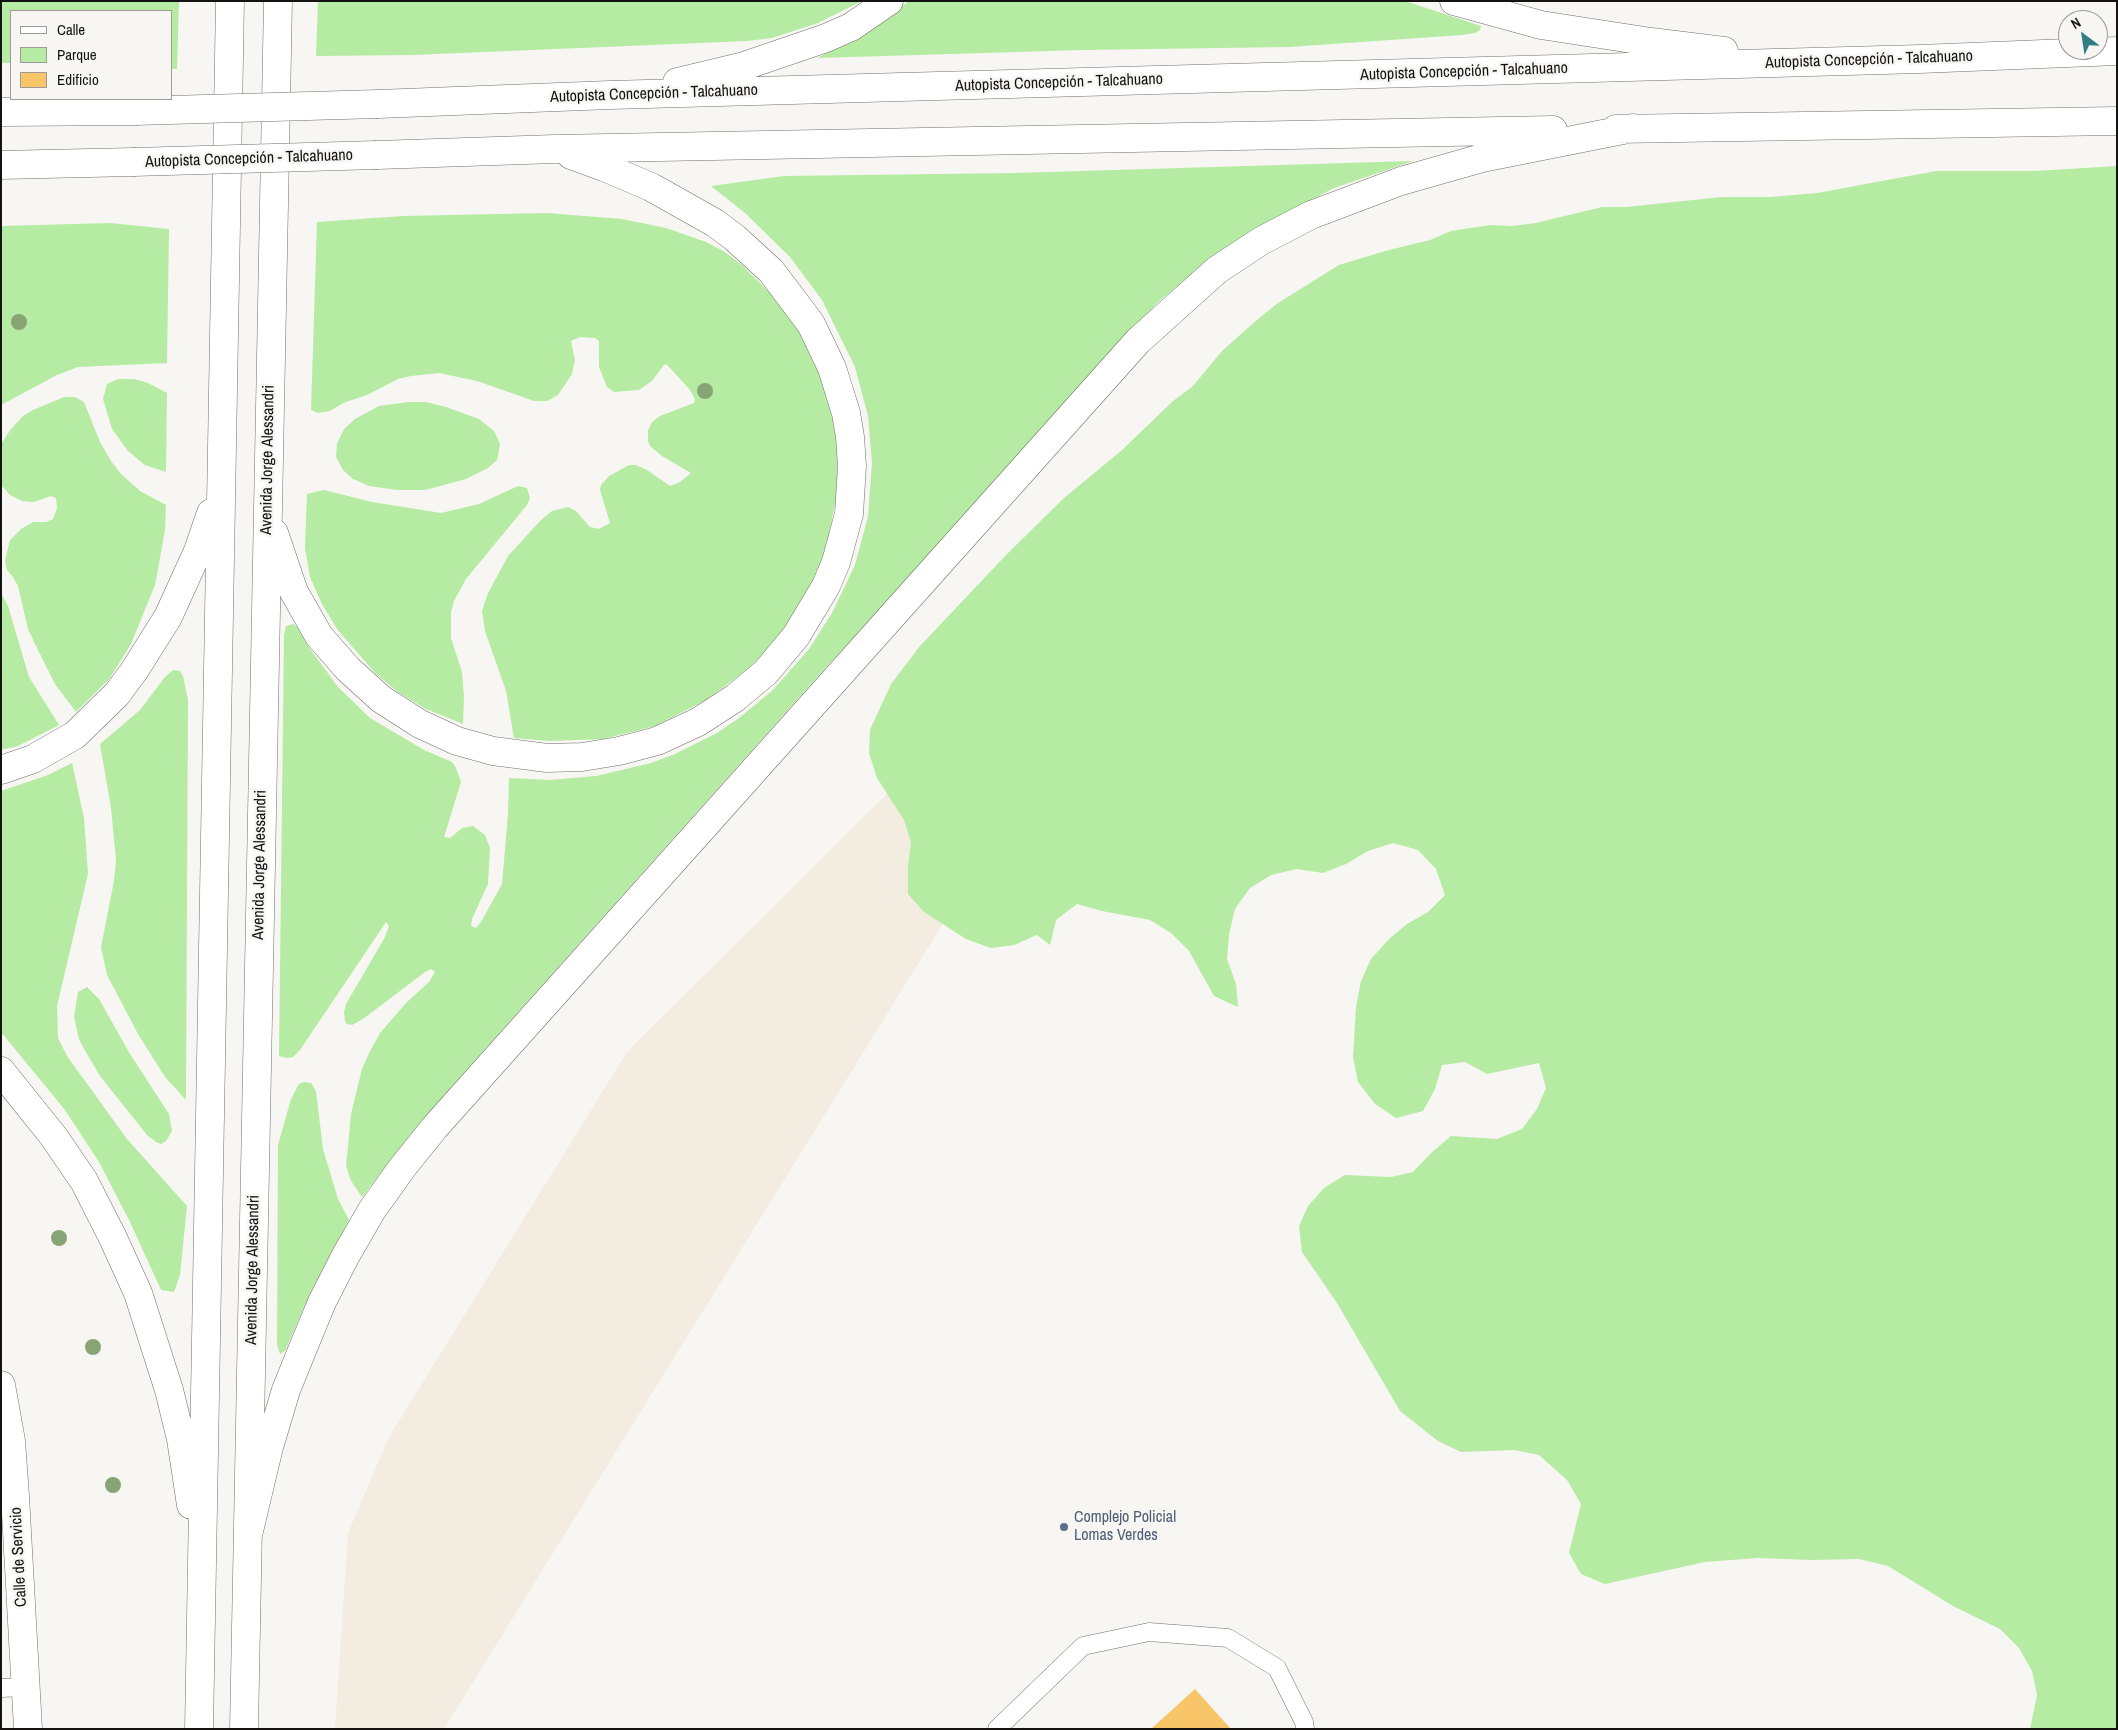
<!DOCTYPE html>
<meta charset="utf-8">
<style>
body{margin:0}
#map{position:relative;width:2118px;height:1730px;overflow:hidden;background:#f8f6f2;font-family:"Archivo Narrow",sans-serif}
canvas{display:block}
.frame{position:absolute;inset:0;border:2px solid #141312;pointer-events:none}
.legend{position:absolute;left:10px;top:10px;width:162px;height:90px;box-sizing:border-box;background:#f8f6f2;border:1px solid #9d9b98;margin:0;padding:6px 9px;list-style:none;font-size:15px;color:#141312}
.legend li{display:flex;align-items:center;gap:10px;height:25px}
.legend b{width:25px;border:1px solid #9d9b98}
.north{position:absolute;left:2058px;top:10px;width:50px;height:50px;box-sizing:border-box;background:#f8f6f2;border:1px solid #9d9b98;border-radius:50%;rotate:329deg;font-size:14px;font-weight:700;line-height:20px;text-align:center;color:#141312}
.north::after{content:'';display:block;margin:auto;width:18px;height:22px;background:#357d86;clip-path:polygon(50% 0,100% 100%,50% 72%,0 100%)}
</style>
<div id="map">
<canvas width="2118" height="1730"></canvas>
<div class="frame"></div>
<ul class="legend">
<li><b style="height:6px;background:#fff"></b>Calle</li>
<li><b style="height:14px;background:#b5eba2"></b>Parque</li>
<li><b style="height:14px;background:#f8c568"></b>Edificio</li>
</ul>
<div class="north">N</div>
</div>
<script>
const ctx = document.querySelector('canvas').getContext('2d');
ctx.lineJoin = 'round';
function paint(path, color) { ctx.fillStyle = color; ctx.fill(path, 'evenodd'); }
const toPath = rows => new Path2D(rows.map(r => 'M' + r).join(''));
function strokePath(path, color, width, dash) { ctx.strokeStyle = color; ctx.lineWidth = width; ctx.lineCap = dash ? 'butt' : 'round'; ctx.setLineDash(dash || []); ctx.stroke(path); }
function write(font, color, halo, rows, align = 'center') {
  ctx.font = font + ' "Archivo Narrow",sans-serif'; ctx.lineWidth = 5; ctx.setLineDash([]); ctx.textBaseline = 'middle'; ctx.strokeStyle = halo; ctx.fillStyle = color; for (const [text, x, y, turn = 0] of rows) {
    ctx.save(); ctx.translate(x, y); ctx.rotate((+turn || 0) * Math.PI / 180); ctx.textAlign = isNaN(turn) ? turn : align; if (halo) ctx.strokeText(text, 0, 0); ctx.fillText(text, 0, 0); ctx.restore();
  }
}
paint(toPath([
 [1083,599,1128,625,444,1729,335,1729,348,1533,389,1437,627,1052]
]), '#f2ece1');
paint(toPath([
 [1,1,179,1,177,69,171,69,171,11,11,11,11,63,1,63],
 [318,1,862,1,818,23,772,38,747,41,413,55,316,56],
 [909,1,1405,1,1481,26,1480,30,1475,33,1462,35,1289,47,1084,50,817,58,869,31],
 [1413,161,1334,188,1247,234,1216,254,1158,302,1100,364,967,516,828,665,469,1067,409,1136,362,1197,351,1181,346,1166,351,1114,362,1069,370,1051,380,1033,406,1003,429,982,435,972,431,969,425,972,363,1019,352,1025,347,1024,345,1021,344,1012,346,1004,385,937,389,926,386,922,300,1050,293,1057,287,1058,279,1056,284,635,286,626,293,624,297,627,310,649,338,687,370,718,424,750,452,762,456,768,461,782,444,837,450,838,462,828,473,826,485,835,490,848,488,884,472,919,471,926,476,928,481,922,502,884,508,814,509,778,550,780,596,776,651,763,675,754,717,733,739,718,773,690,809,649,832,613,855,565,868,516,872,463,868,416,855,367,822,300,790,257,745,213,711,186,784,176,1015,173],
 [2117,166,2117,1729,2030,1729,2037,1695,2032,1671,2019,1648,2000,1629,1953,1606,1888,1566,1859,1559,1811,1560,1758,1558,1705,1562,1605,1584,1581,1574,1569,1553,1581,1504,1567,1480,1539,1455,1514,1450,1461,1452,1438,1441,1400,1411,1337,1303,1302,1252,1299,1226,1308,1206,1324,1188,1345,1175,1391,1177,1413,1172,1430,1154,1451,1136,1497,1139,1522,1129,1537,1109,1546,1088,1539,1063,1487,1074,1465,1062,1442,1065,1435,1089,1423,1111,1396,1118,1375,1104,1358,1082,1353,1057,1356,1007,1361,981,1371,959,1389,939,1407,924,1428,912,1445,895,1436,869,1418,850,1393,843,1368,851,1346,864,1323,873,1297,869,1271,875,1250,888,1235,909,1229,934,1227,959,1236,984,1238,1007,1214,996,1189,951,1171,933,1150,920,1102,911,1077,904,1056,920,1050,945,1037,935,1014,945,991,948,966,939,924,912,908,894,908,867,911,842,904,820,877,778,869,753,870,730,891,684,920,646,1007,554,1064,498,1121,451,1173,401,1192,387,1222,351,1258,319,1278,303,1339,265,1385,251,1430,240,1451,231,1490,225,1512,226,1536,223,1602,207,1626,207,1722,197,1771,197,1817,193,1936,171,2035,171],
 [547,213,622,219,666,228,706,242,725,252,743,266,777,300,806,340,817,365,833,414,837,440,837,494,827,545,810,592,784,632,749,668,706,700,655,726,603,739,550,741,514,738,506,691,485,631,482,611,488,593,508,556,541,520,552,511,568,507,576,511,590,527,599,529,610,523,600,490,601,485,609,476,629,465,636,465,647,470,670,486,680,482,691,473,662,456,650,446,648,441,648,430,652,422,660,416,694,403,695,399,690,390,671,369,666,364,664,365,652,381,639,390,614,392,607,387,599,367,599,341,595,338,580,337,571,341,575,360,572,374,558,395,547,401,534,401,477,381,439,373,411,376,398,379,367,395,343,403,330,411,318,413,311,410,317,222,403,216],
 [110,223,169,229,167,363,78,367,57,375,1,405,1,226],
 [118,379,134,379,148,383,167,393,166,472,145,465,128,451,112,429,103,399,107,384],
 [64,397,75,397,84,402,100,442,111,461,121,474,140,491,166,505,165,530,155,585,131,644,110,678,76,712,55,684,35,644,28,629,18,586,13,577,7,570,5,561,10,540,21,529,33,522,46,522,53,519,57,508,56,498,51,496,34,502,22,501,10,495,1,485,1,444,11,429,23,416,33,410],
 [409,402,426,402,446,407,479,419,494,431,497,437,500,445,497,460,488,468,466,479,425,490,397,490,369,486,353,479,343,470,336,457,337,444,344,429,355,419,379,406],
 [518,486,527,488,530,498,527,505,466,579,454,601,451,612,451,638,462,672,464,697,463,724,426,709,398,692,375,673,337,629,322,604,310,577,305,548,307,494,324,490,372,502,441,513,479,504],
 [1,593,8,606,29,677,59,725,18,746,1,750],
 [173,670,180,671,183,676,188,700,186,1100,165,1077,138,1034,107,975,101,947,114,881,116,860,111,808,100,744,140,710,165,677],
 [72,763,84,818,88,874,57,1006,58,1038,67,1056,127,1139,187,1206,180,1275,174,1292,161,1290,130,1222,99,1162,65,1110,1,1032,1,791,48,775],
 [87,987,99,999,130,1054,169,1114,172,1131,166,1141,161,1144,156,1142,147,1135,100,1076,84,1049,79,1039,74,1017,78,992],
 [304,1082,311,1083,316,1091,323,1149,338,1199,349,1220,304,1307,285,1351,280,1354,277,1345,278,1145,291,1099,299,1084]
]), '#b5eba2');
paint(toPath([
 [1195,1689,1231,1729,1151,1729]
]), '#f8c568');
const service = toPath([
 [1,1688,26,1687],
 [997,1729,1083,1646,1149,1632,1228,1638,1277,1668,1304,1722,1305,1729]
]);
const tertiary = toPath([
 [1,1385,11,1441,15,1496,28,1729]
]);
const trunk = toPath([
 [1454,1,1541,25,1651,42,1724,51],
 [677,82,744,66,826,38,851,27,889,1],
 [378,104,610,95,1920,59,2117,51],
 [1,112,135,111],
 [1616,129,2117,121],
 [377,155,555,149,1553,130],
 [1,165,133,162],
 [274,533,294,592,319,636,348,669,381,699,420,724,457,741,493,751,547,758,582,757,619,751,657,741,698,722,735,698,766,672,796,636,826,586,836,562,849,514,852,466,850,437,846,413,832,368,811,324,784,288,771,271,735,238,715,223,651,187,604,167,571,155],
 [1,770,33,759,75,735,117,694,134,671,168,617,198,551,211,513],
 [1,1071,54,1137,84,1181,113,1238,138,1293,169,1390,181,1439,191,1505],
 [248,1535,269,1447,286,1390,303,1348,322,1302,346,1255,372,1210,402,1168,435,1127,1138,341,1217,270,1261,241,1311,215,1401,181,1482,158,1633,128],
 [199,1729,230,1],
 [244,1729,278,1]
]);
strokePath(service, '#716f6c', 19);
strokePath(tertiary, '#716f6c', 29);
strokePath(trunk, '#716f6c', 29);
strokePath(service, '#fff', 18);
strokePath(tertiary, '#fff', 28);
strokePath(trunk, '#fff', 28);
const trunkBridge = toPath([
 [135,111,378,104],
 [133,162,377,155]
]);
strokePath(trunkBridge, '#716f6c', 29, []);
strokePath(trunkBridge, '#fff', 28);
ctx.fillStyle = '#87a475';
for (const [x, y] of [
 [19,322],
 [705,391],
 [59,1238],
 [93,1347],
 [113,1485]
]) { ctx.beginPath(); ctx.arc(x, y, 8, 0, 2 * Math.PI); ctx.fill(); }
for (const [x, y, r, color] of [
 [1064,1527,5,"#5c6f8a"]
]) { const dot = new Path2D(); dot.arc(x, y, r, 0, 2 * Math.PI); ctx.fillStyle = color; ctx.fill(dot); strokePath(dot, '#f8f6f2', 2); }
write('16px', '#141312', '#f8f6f2', [
 ["Autopista Concepción - Talcahuano",1869,60,-2],
 ["Autopista Concepción - Talcahuano",1464,72,-2],
 ["Autopista Concepción - Talcahuano",1059,83,-2],
 ["Autopista Concepción - Talcahuano",654,94,-2],
 ["Autopista Concepción - Talcahuano",249,159,-2],
 ["Avenida Jorge Alessandri",268,460,-89],
 ["Avenida Jorge Alessandri",260,865,-89],
 ["Avenida Jorge Alessandri",253,1270,-89],
 ["Calle de Servicio",19,1557,-93]
]);
write('16px', '#4e5e75', '#f8f6f2', [
 ["Complejo Policial",1074,1518],
 ["Lomas Verdes",1074,1536]
], 'left');
</script>
